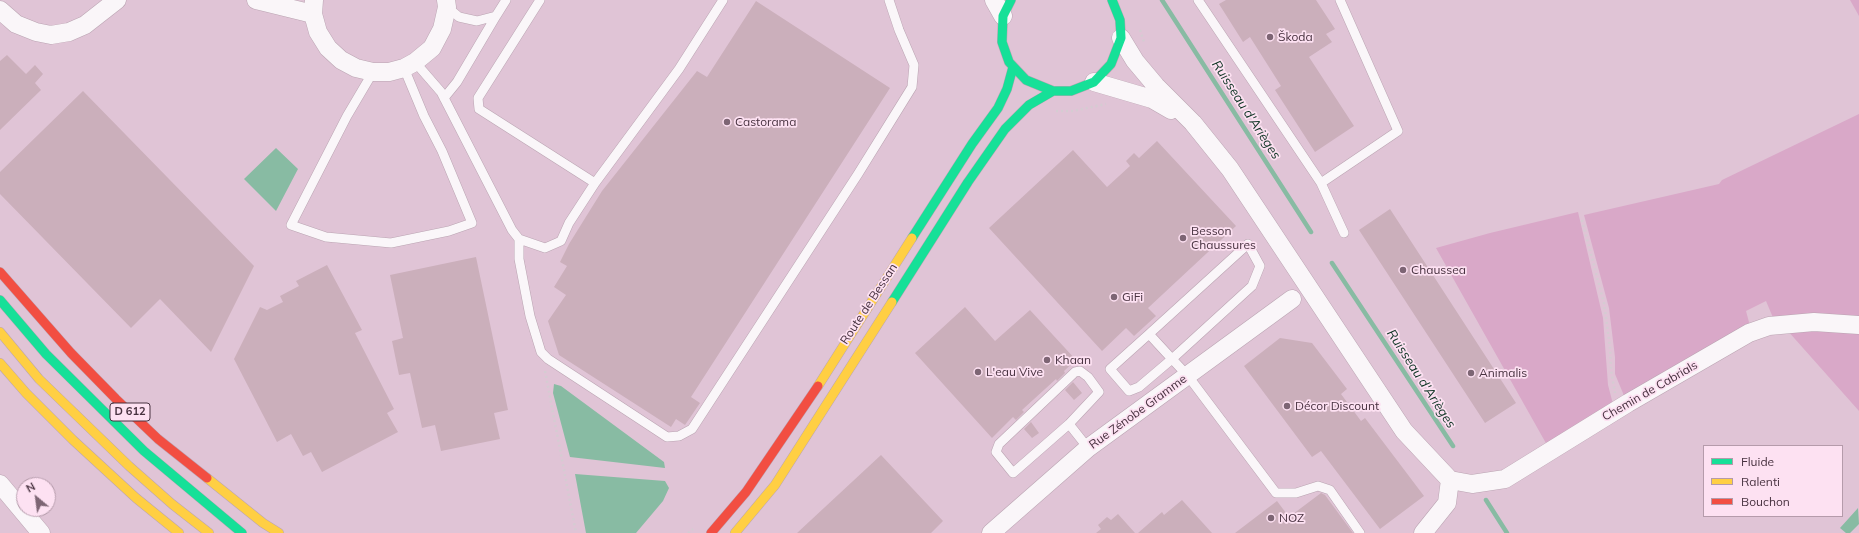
<!DOCTYPE html>
<meta charset="utf-8">
<style>
body{margin:0}
#map{position:relative;width:1859px;height:533px;overflow:hidden;background:#e0c4d6;font-family:Mulish,sans-serif}
canvas{display:block}
.legend{position:absolute;left:1703px;top:445px;width:140px;height:72px;box-sizing:border-box;background:#fde1f2;border:1px solid #b59bab;margin:0;padding:5px 7px;list-style:none;font-size:12px;color:#483240}
.legend li{display:flex;align-items:center;gap:8px;height:20px}
.legend b{width:20px;border:1px solid #b59bab}
.north{position:absolute;left:16px;top:477px;width:40px;height:40px;box-sizing:border-box;background:#fde1f2;border:1px solid #b59bab;border-radius:50%;rotate:331deg;font-size:11px;font-weight:700;line-height:16px;text-align:center;color:#483240}
.north::after{content:'';display:block;margin:auto;width:14px;height:18px;background:#7d6574;clip-path:polygon(50% 0,100% 100%,50% 72%,0 100%)}
</style>
<div id="map">
<canvas width="1859" height="533"></canvas>
<ul class="legend">
<li><b style="height:5px;background:#16e098"></b>Fluide</li>
<li><b style="height:5px;background:#ffcf43"></b>Ralenti</li>
<li><b style="height:5px;background:#f24e42"></b>Bouchon</li>
</ul>
<div class="north">N</div>
</div>
<script>
const ctx = document.querySelector('canvas').getContext('2d');
ctx.lineJoin = 'round';
function paint(path, color) { ctx.fillStyle = color; ctx.fill(path, 'evenodd'); }
const toPath = rows => new Path2D(rows.map(r => 'M' + r).join(''));
function strokePath(path, color, width, dash) { ctx.strokeStyle = color; ctx.lineWidth = width; ctx.lineCap = dash ? 'butt' : 'round'; ctx.setLineDash(dash || []); ctx.stroke(path); }
function write(font, color, halo, rows, align = 'center') {
  ctx.font = font + ' Mulish,sans-serif'; ctx.lineWidth = 3.5; ctx.setLineDash([]); ctx.textBaseline = 'middle'; ctx.strokeStyle = halo; ctx.fillStyle = color; for (const [text, x, y, turn = 0] of rows) {
    ctx.save(); ctx.translate(x, y); ctx.rotate((+turn || 0) * Math.PI / 180); ctx.textAlign = isNaN(turn) ? turn : align; if (halo) ctx.strokeText(text, 0, 0); ctx.fillText(text, 0, 0); ctx.restore();
  }
}
paint(toPath([
 [1850,0,1859,0,1859,16],
 [1859,114,1859,320,1774,320,1766,301,1746,311,1750,326,1625,398,1615,374,1615,357,1609,308,1584,215,1719,184,1722,180],
 [1578,212,1603,318,1608,385,1614,408,1547,445,1436,248,1490,233],
 [1787,330,1859,332,1859,411]
]), '#d9a8c8');
paint(toPath([
 [276,148,298,169,276,211,244,179],
 [554,384,561,386,664,462,665,468,570,457,553,393],
 [575,474,665,481,669,488,663,501,636,533,586,533],
 [1858,508,1859,524,1850,533,1846,533,1840,528]
]), '#88bba3');
strokePath(toPath([
 [1162,0,1311,232],
 [1332,263,1453,446],
 [1486,500,1507,533]
]), '#88bba3', 4.5);
paint(toPath([
 [1226,0,1316,0,1335,29,1326,34,1332,42,1309,57,1354,126,1315,152,1275,90,1281,86,1250,37,1243,42,1219,4],
 [756,1,890,88,691,397,700,403,685,425,676,419,671,427,559,355,548,321,566,295,554,287,567,266,560,262,569,244,602,191,697,71,707,77],
 [7,55,26,74,35,65,43,74,35,83,41,90,0,130,0,61],
 [83,91,254,266,211,352,160,299,131,328,0,194,0,172],
 [1157,141,1236,226,1148,308,1156,316,1134,336,1126,328,1102,351,989,228,1073,150,1107,187,1130,166,1126,161,1134,153,1139,158],
 [1390,209,1516,403,1485,423,1359,230],
 [476,257,508,410,494,413,500,439,441,451,435,425,422,428,410,373,399,375,392,341,403,338,390,275],
 [327,265,362,330,355,333,394,409,387,413,398,432,322,472,311,452,303,456,291,434,277,442,234,359,260,307,267,310,283,302,280,296,299,286,296,281],
 [965,307,995,341,1030,310,1076,360,1064,371,1065,373,1057,381,1056,379,1022,410,1024,412,1016,420,1013,417,992,438,915,353],
 [1280,338,1312,343,1347,389,1341,394,1361,421,1365,418,1424,496,1380,529,1321,451,1312,457,1244,366],
 [1073,382,1082,393,1074,400,1065,390],
 [1031,422,1039,433,1032,438,1024,429],
 [881,455,943,521,931,533,797,533],
 [1321,493,1325,495,1353,533,1235,533,1277,501,1289,517],
 [1182,500,1212,533,1138,533,1162,512,1164,515],
 [1118,514,1135,533,1096,533,1101,529,1098,525,1107,517,1111,520]
]), '#cbafbb');
const lane = toPath([
 [540,0,478,98,479,109,595,183],
 [1198,0,1321,183,1344,233],
 [447,7,459,17,477,21,496,16,506,0],
 [415,62,441,92,512,230,519,239,545,248,561,241,569,223,595,183,679,69,723,0],
 [373,72,347,116,291,225,326,237,391,243,449,231,472,223,442,151,424,116,404,68],
 [444,98,457,82,496,16],
 [1321,183,1398,131,1340,0],
 [519,239,519,259,530,316,541,352,548,359,667,437,679,436,692,429,858,174,912,87,914,65,899,30,889,0],
 [1149,334,1110,369,1129,391,1139,387,1172,359,1252,286,1260,266,1248,244,1149,334,1172,359,1188,376,1276,493,1296,493,1318,486,1330,490,1360,533],
 [1080,371,1088,377,1099,392,1069,424,1013,473,996,452,999,444,1075,372,1080,371],
 [1069,424,1088,448]
]);
const street = toPath([
 [256,0,313,14],
 [314,0,313,14,318,32,328,48,341,60,356,68,373,72,389,72,404,68,415,62,432,48,442,29,447,7,446,0],
 [994,0,1003,16],
 [0,10,16,24,36,32,51,35,69,32,85,25,117,0],
 [1121,38,1135,61,1156,86,1193,123,1230,169,1404,431,1450,480],
 [1094,82,1152,99,1171,110],
 [1450,480,1472,484,1505,479,1628,403,1749,333,1769,326,1814,322,1859,325],
 [0,484,41,533],
 [991,533,1088,448,1292,299],
 [1423,533,1447,503,1450,480]
]);
const fast = toPath([
 [1011,0,1003,16,1002,42,1009,62,1026,80,1053,91,1071,91,1094,82,1111,64,1121,38,1120,20,1112,0],
 [912,238,972,144,998,108,1007,89,1013,67],
 [0,300,46,354,144,451,242,533],
 [892,302,968,182,1005,129,1029,105,1053,91]
]);
const slow = toPath([
 [0,332,39,379,129,466,172,504,209,533],
 [0,363,26,393,73,440,136,498,179,533],
 [818,386,912,238],
 [207,478,263,523,279,533],
 [735,533,775,485,892,302]
]);
const jam = toPath([
 [0,272,71,353,116,399,158,439,207,478],
 [711,533,746,492,818,386]
]);
strokePath(lane, '#baa4b2', 10);
strokePath(street, '#baa4b2', 19);
strokePath(fast, '#baa4b2', 10);
strokePath(slow, '#baa4b2', 10);
strokePath(jam, '#baa4b2', 10);
strokePath(toPath([
 [1140,30,1144,42],
 [1056,111,1073,111,1106,104],
 [1582,220,1604,303,1610,347,1611,370,1615,393],
 [545,371,576,533],
 [688,533,693,529]
]), '#d5ccd2', 2.5, [2, 3]);
strokePath(lane, '#faf6f9', 9);
strokePath(street, '#faf6f9', 18);
strokePath(fast, '#16e098', 9);
strokePath(slow, '#ffcf43', 9);
strokePath(jam, '#f24e42', 9);
for (const [x, y, r, color] of [
 [1270,37,4,"#7d6574"],
 [727,122,4,"#7d6574"],
 [1183,238,4,"#7d6574"],
 [1403,270,4,"#7d6574"],
 [1114,297,4,"#7d6574"],
 [1047,360,4,"#7d6574"],
 [978,372,4,"#7d6574"],
 [1471,373,4,"#7d6574"],
 [1287,406,4,"#7d6574"],
 [1271,518,4,"#7d6574"]
]) { const dot = new Path2D(); dot.arc(x, y, r, 0, 2 * Math.PI); ctx.fillStyle = color; ctx.fill(dot); strokePath(dot, '#fde1f2', 1.5); }
for (const [x, y, w] of [
 [130,412,40]
]) { const box = new Path2D(); box.roundRect(x - w / 2, y - 9, w, 18, 3); ctx.fillStyle = '#fde1f2'; ctx.fill(box); strokePath(box, '#483240', 1); }
write('bold 11px', '#483240', null, [
 ["D 612",130,412]
]);
write('12px', '#483240', '#fde1f2', [
 ["Škoda",1278,37],
 ["Castorama",735,122],
 ["Besson",1191,231],
 ["Chaussures",1191,245],
 ["Chaussea",1411,270],
 ["GiFi",1122,297],
 ["Khaan",1055,360],
 ["L'eau Vive",986,372],
 ["Animalis",1479,373],
 ["Décor Discount",1295,406],
 ["NOZ",1279,518]
], 'left');
write('12px', '#483240', '#fde1f2', [
 ["Route de Bessan",869,304,-57],
 ["Chemin de Cabrials",1650,391,-30],
 ["Rue Zénobe Gramme",1138,412,-36]
]);
write('italic 13px', '#0b3221', '#fde1f2', [
 ["Ruisseau d'Arièges",1246,110,57],
 ["Ruisseau d'Arièges",1421,379,57]
]);
</script>
